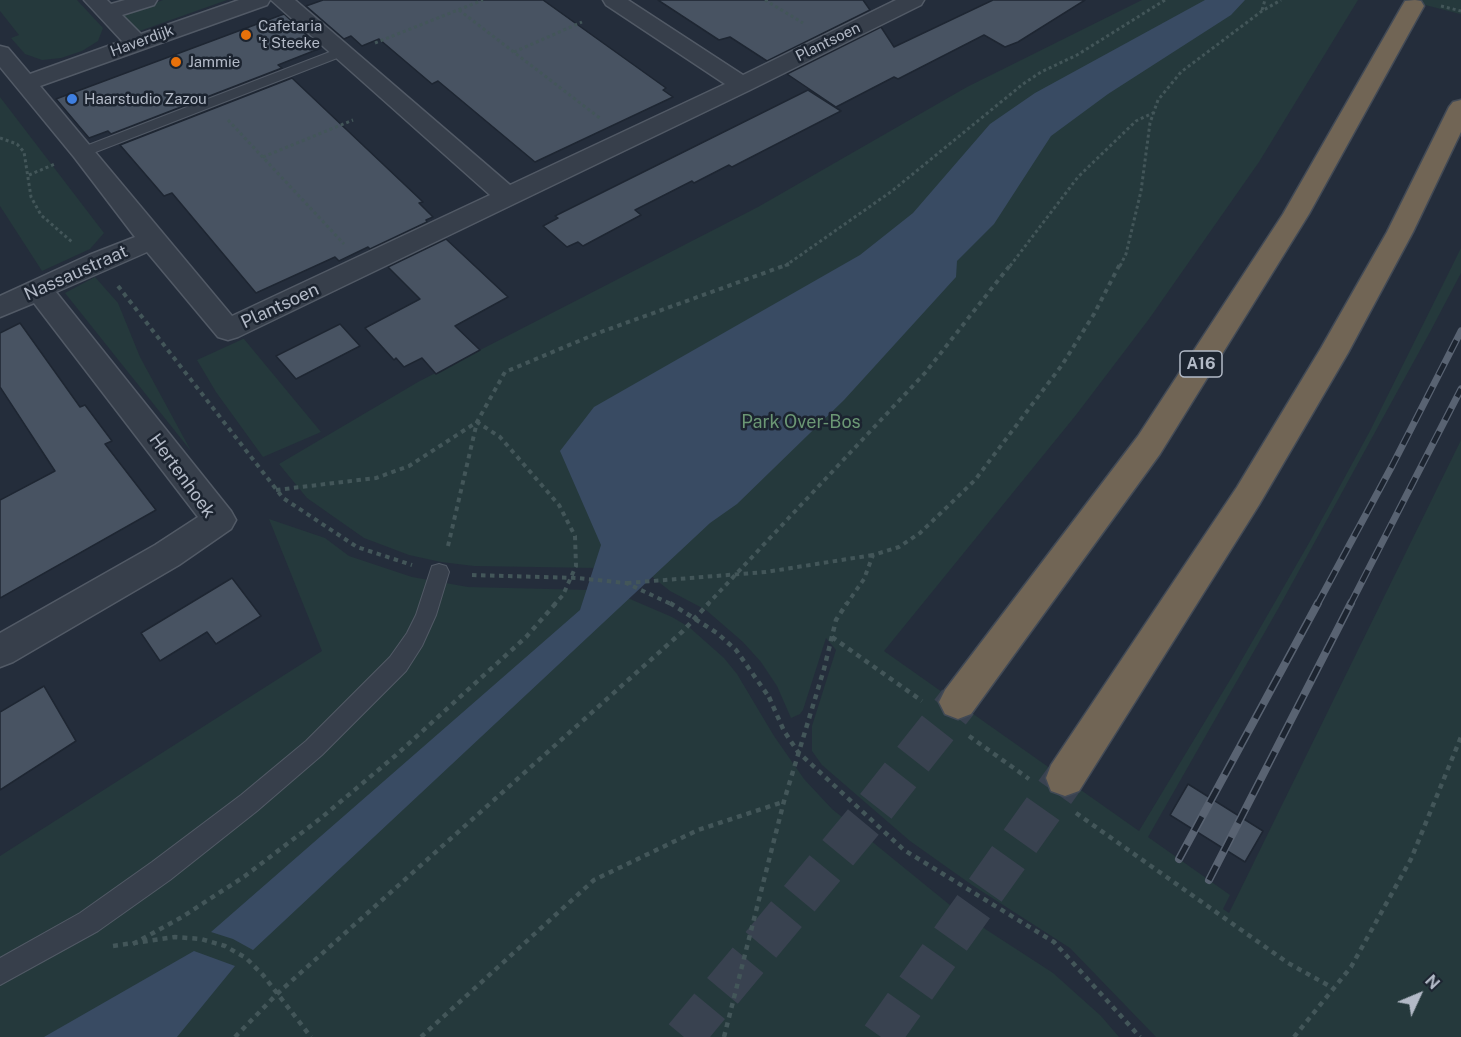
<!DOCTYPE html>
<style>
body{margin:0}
#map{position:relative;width:1461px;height:1037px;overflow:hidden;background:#242d3b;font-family:"Public Sans",sans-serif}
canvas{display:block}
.north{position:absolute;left:1389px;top:965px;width:60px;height:60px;-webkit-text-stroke:4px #1c2430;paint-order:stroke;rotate:46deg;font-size:16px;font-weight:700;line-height:24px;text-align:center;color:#b3bac7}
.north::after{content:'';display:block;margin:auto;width:21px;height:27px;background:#b3bac7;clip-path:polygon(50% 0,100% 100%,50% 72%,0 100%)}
</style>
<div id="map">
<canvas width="1461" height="1037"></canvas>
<div class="north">N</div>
</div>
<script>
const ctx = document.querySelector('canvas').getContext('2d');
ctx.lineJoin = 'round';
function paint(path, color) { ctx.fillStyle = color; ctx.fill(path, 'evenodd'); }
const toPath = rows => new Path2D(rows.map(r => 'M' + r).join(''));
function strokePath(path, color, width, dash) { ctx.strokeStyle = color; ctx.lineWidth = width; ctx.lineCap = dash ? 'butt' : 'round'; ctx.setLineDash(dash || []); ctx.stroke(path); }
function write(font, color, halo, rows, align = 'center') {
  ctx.font = font + ' "Public Sans",sans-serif'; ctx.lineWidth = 5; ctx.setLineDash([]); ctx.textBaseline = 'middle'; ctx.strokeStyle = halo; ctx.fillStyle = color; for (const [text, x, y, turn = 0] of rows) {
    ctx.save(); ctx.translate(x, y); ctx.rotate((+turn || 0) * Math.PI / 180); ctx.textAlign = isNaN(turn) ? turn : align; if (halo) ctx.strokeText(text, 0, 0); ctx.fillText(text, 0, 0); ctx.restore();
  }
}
paint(toPath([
 [0,0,77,0,103,28,98,41,82,51,61,58,42,60,25,54,11,38,19,35,0,11],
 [163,0,227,0,134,33,119,16],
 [1142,0,1358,0,1259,162,1149,319,1076,415,884,651,1139,831,1233,675,1309,543,1371,429,1461,248,1461,273,1430,332,1278,609,1148,837,1230,895,1223,909,1229,913,1461,440,1461,1037,1156,1037,1070,948,972,885,910,841,822,765,812,751,812,726,836,650,826,638,803,710,800,714,791,718,777,686,761,662,743,642,706,610,670,591,645,571,596,568,474,566,441,562,409,555,364,538,307,498,279,464,418,382,758,207,967,87],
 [1406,0,1461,0,1461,14,1460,14],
 [0,97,104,233,90,249,42,271,0,206],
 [95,277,118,303,140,357,191,451,65,293],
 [243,339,244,339,321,432,263,457,216,392,197,360],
 [269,519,325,538,349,556,412,577,468,587,590,590,630,599,672,617,689,627,724,658,737,674,774,736,804,779,832,809,956,910,1053,973,1101,1016,1119,1037,0,1037,0,856,322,651]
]), '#25393c');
paint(toPath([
 [1205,0,1245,0,1231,15,1108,94,1051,136,994,224,957,261,956,277,844,400,737,504,710,523,253,950,233,939,211,932,580,610,601,545,560,451,594,407,860,255,913,213,990,124,1035,93],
 [194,951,235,966,177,1037,44,1037]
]), '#394b63');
const building = toPath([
 [323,0,543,0,666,88,663,90,673,97,535,162,438,81,432,84,379,39,362,46,351,36,344,39,306,6,323,0],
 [658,0,863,0,870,10,767,61,730,37,719,40,658,0],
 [993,0,1085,0,1018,42,1005,47,984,35,898,79,894,77,836,107,787,74,881,27,894,47,993,0],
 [284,14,321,48,278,65,282,68,111,134,108,131,89,138,56,99,284,14],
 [292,78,423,202,419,203,433,217,426,220,427,222,370,249,368,247,339,261,335,257,256,293,172,193,164,196,120,145,292,78],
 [808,90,841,111,732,167,729,165,694,183,692,181,635,210,641,215,583,246,578,242,567,247,543,226,558,218,555,216,808,90],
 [446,239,508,297,455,326,480,350,436,374,422,358,404,367,396,358,394,360,365,328,420,299,388,267,446,239],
 [20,323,80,407,85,405,112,441,105,444,156,510,0,598,0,500,55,471,0,387,0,333,20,323],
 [340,324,360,346,296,379,276,356,340,324],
 [232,578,261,616,216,644,207,632,160,661,141,633,232,578],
 [44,686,76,741,0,790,0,712,44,686],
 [1188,784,1263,831,1245,862,1170,815,1188,784]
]);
paint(building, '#485362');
strokePath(building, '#1e2632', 1.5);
strokePath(toPath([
 [684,1037,865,820,958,702],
 [881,1037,1065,778]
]), '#394250', 40, [40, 20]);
const lane = toPath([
 [340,48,345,49,347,52,345,55,88,155,83,156,76,152,78,149,340,48],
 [439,564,446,566,449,572,436,615,422,646,406,671,322,755,257,811,170,880,98,931,0,985,0,958,80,913,152,862,241,795,306,741,390,657,407,633,416,615,432,566,439,564]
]);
const street = toPath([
 [84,0,107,0,111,4,125,0,157,0,154,5,122,15,141,34,239,0,270,0,267,5,40,86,232,316,490,195,271,0,295,0,510,185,725,84,606,5,603,0,628,0,743,75,896,0,924,0,921,5,750,90,238,337,228,340,218,337,147,252,56,292,231,511,236,520,231,529,179,565,13,662,0,667,0,633,155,545,198,517,34,303,0,317,0,296,89,255,135,237,74,157,0,67,0,46,8,48,30,74,122,41,84,0]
]);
const highway = toPath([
 [1415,0,1421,1,1424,6,1309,214,1160,454,971,714,958,719,945,714,939,702,945,690,1138,436,1283,214,1402,6,1405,1,1415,0],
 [1461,100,1461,132,1413,232,1348,353,1259,505,1079,791,1065,796,1051,791,1046,778,1051,765,1237,487,1321,348,1387,232,1449,107,1453,102,1461,100]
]);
strokePath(lane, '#525a66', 2);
strokePath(street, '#525a66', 3);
strokePath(highway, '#424a56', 3);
strokePath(toPath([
 [765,0,803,23],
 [1441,6,1461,11],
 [459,10,601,119],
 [1262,10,1265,0],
 [375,43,483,0],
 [514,52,582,22],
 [228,120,344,244],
 [0,138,17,144,24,152,31,197,41,215,72,242],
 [263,157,353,120],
 [29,175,55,164],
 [785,266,892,191,1023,84,1041,72,1077,55,1165,0],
 [1010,266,1078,177,1136,121,1153,113],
 [1120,266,1126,254,1141,191,1150,123,1158,100,1181,72,1262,11,1281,0]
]), '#435659', 3, [3, 3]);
strokePath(toPath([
 [118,286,283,498,357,547,412,565],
 [276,490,376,478,409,466,477,422,500,437,559,505,575,536,576,566,563,595,554,605],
 [448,546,477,422,505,372,598,333,789,264],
 [707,605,925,373,1011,264],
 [846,605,864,579,873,555,899,547,920,533,975,480,1062,365,1094,314,1120,264]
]), '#435659', 4, [4.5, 4.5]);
strokePath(toPath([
 [832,637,922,701],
 [769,697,784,731,798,752,904,850,1054,942,1140,1037],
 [969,736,1029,779],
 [1076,813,1288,963,1333,988],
 [133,944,182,917,245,876,321,818,395,756,526,637,556,603],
 [113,946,175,937,201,939,225,946,246,958,263,975,311,1037],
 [235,1037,278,993,683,631,709,603],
 [421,1037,594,880,698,830,783,802],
 [724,1037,784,801,824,669,836,620,847,603],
 [1294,1037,1351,967,1411,859,1461,737]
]), '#435659', 4.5, [5, 5]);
paint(lane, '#373f4b');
paint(street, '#373f4b');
paint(highway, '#716555');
const railFar1 = toPath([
 [1317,605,1392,466,1461,331],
 [1350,605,1461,389]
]);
const rail = toPath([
 [1179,859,1318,603],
 [1209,880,1351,603]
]);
strokePath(railFar1, '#596372', 7);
strokePath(rail, '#596372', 8);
strokePath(railFar1, '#1c2430', 4.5, [13]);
strokePath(rail, '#1c2430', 5, [16]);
strokePath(toPath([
 [472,575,577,578,626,583,673,605],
 [627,583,766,572,873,555]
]), '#435659', 4, [4.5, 4.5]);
strokePath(toPath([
 [670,603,717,633,736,650,769,697]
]), '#435659', 4.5, [5, 5]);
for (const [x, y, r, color] of [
 [246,35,6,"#e8710a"],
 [176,62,6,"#e8710a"],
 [72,99,6,"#3f7fe0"]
]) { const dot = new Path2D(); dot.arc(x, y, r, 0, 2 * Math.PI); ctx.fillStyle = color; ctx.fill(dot); strokePath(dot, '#1c2430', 2); }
write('15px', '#b3bac7', '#1c2430', [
 ["Cafetaria",258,26],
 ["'t Steeke",258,43],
 ["Jammie",188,62],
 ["Haarstudio Zazou",84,99]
], 'left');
write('15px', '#b3bac7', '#1c2430', [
 ["Haverdijk",142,41,-20],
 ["Plantsoen",828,42,-26]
]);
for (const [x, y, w] of [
 [1201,364,42]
]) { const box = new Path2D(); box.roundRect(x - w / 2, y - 13, w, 26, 4.5); ctx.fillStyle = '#1c2430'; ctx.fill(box); strokePath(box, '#b3bac7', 1.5); }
write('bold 16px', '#b3bac7', null, [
 ["A16",1201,364]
]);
write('18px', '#b3bac7', '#1c2430', [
 ["Nassaustraat",76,273,-24],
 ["Plantsoen",280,306,-25],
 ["Hertenhoek",182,476,54]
]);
write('18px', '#6b9774', '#1c2430', [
 ["Park Over-Bos",801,422]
]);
</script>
